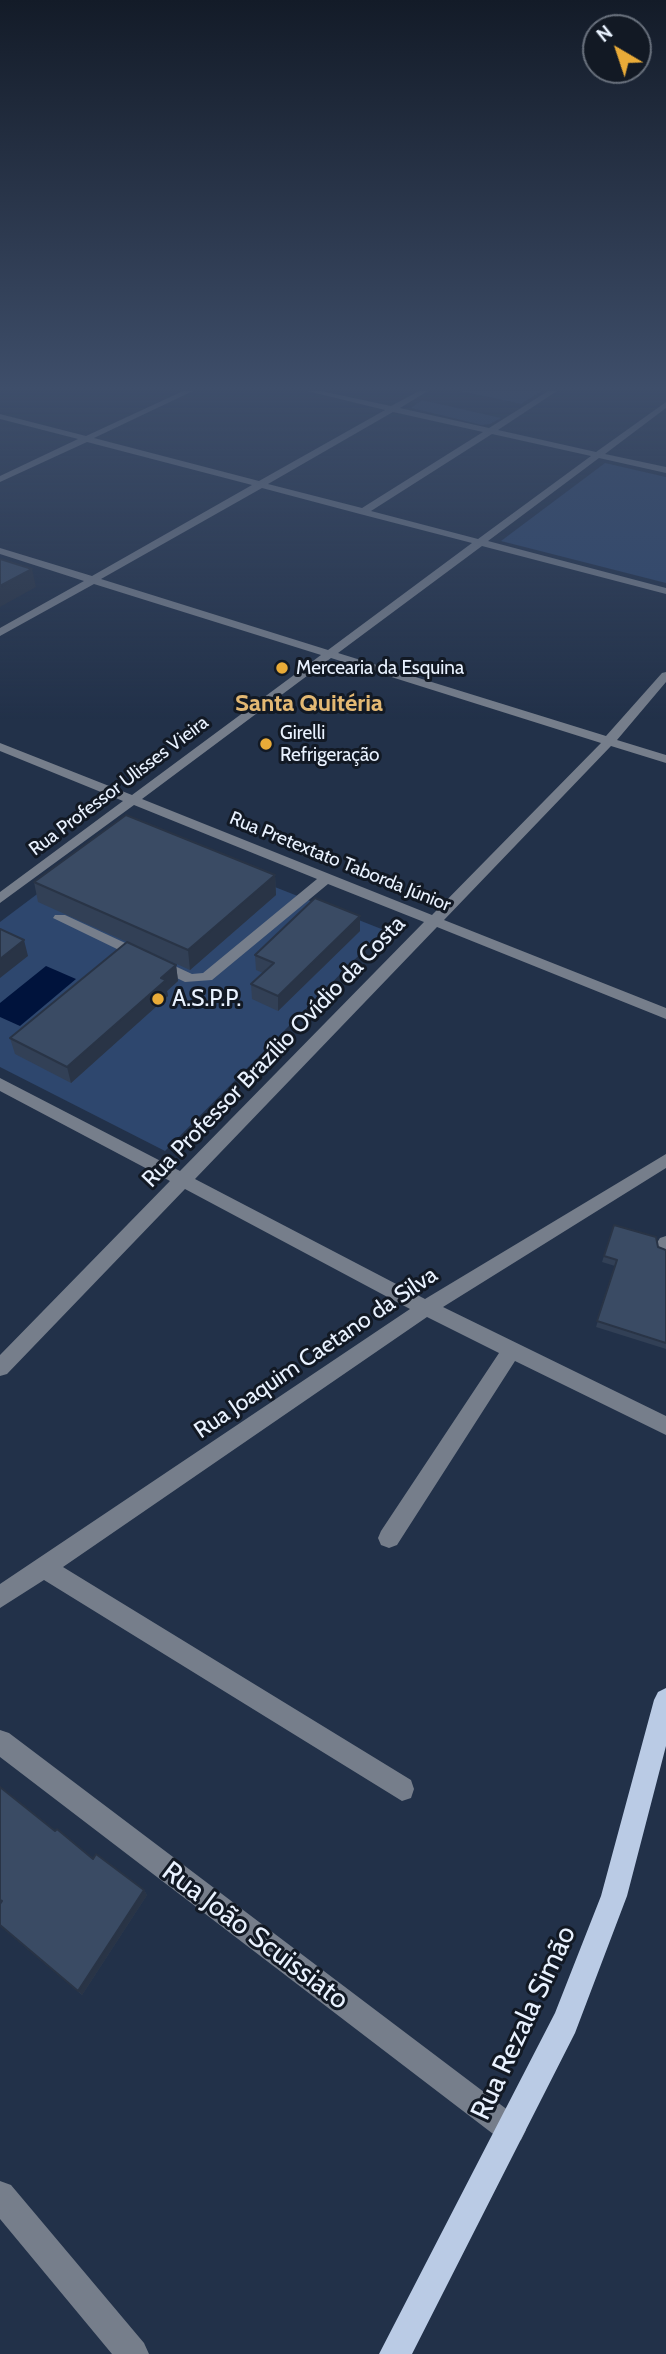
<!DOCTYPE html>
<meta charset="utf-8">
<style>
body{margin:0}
#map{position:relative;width:666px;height:2354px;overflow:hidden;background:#223149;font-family:Cabin,sans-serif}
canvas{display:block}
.north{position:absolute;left:582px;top:14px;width:70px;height:70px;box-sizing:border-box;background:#121924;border:2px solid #68707c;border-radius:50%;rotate:321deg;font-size:19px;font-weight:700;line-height:28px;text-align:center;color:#e9f2ff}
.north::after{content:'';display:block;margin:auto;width:24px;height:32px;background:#e9ab38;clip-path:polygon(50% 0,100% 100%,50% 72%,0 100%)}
</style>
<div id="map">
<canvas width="666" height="2354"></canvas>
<div class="north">N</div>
</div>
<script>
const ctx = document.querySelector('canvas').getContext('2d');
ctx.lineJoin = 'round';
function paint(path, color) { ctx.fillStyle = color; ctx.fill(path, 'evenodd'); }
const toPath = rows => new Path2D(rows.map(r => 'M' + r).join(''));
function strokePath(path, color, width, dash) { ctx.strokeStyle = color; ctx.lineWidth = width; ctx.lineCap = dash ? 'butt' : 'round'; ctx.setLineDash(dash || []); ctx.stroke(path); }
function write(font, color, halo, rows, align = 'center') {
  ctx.font = font + ' Cabin,sans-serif'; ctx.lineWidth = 6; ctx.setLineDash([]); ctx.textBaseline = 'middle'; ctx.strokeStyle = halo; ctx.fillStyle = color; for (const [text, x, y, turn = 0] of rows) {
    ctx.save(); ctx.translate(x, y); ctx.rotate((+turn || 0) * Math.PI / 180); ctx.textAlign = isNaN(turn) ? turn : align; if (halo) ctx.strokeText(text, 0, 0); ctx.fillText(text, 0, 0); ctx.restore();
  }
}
paint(toPath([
 [460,391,542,391,521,404],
 [422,400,501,418,490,424,482,425,411,408],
 [605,463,666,477,666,583,501,541],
 [125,828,384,930,165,1151,0,1067,0,922]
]), '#2e476e');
paint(toPath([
 [46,966,76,979,20,1026,0,1017,0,1003]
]), '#00133c');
paint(toPath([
 [183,391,193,391,94,438,259,481,385,410,307,391,321,391,391,406,419,391,428,391,400,408,489,428,548,391,557,391,498,430,596,452,666,402,666,408,605,454,666,467,666,473,599,458,488,541,666,588,666,594,482,546,338,653,606,736,662,673,666,672,666,682,617,740,666,755,666,763,611,746,444,920,666,1008,666,1019,437,927,195,1179,425,1299,666,1154,666,1168,443,1307,666,1416,666,1435,515,1361,397,1545,389,1548,381,1545,378,1538,381,1531,499,1353,427,1317,63,1567,411,1780,414,1789,411,1798,402,1801,44,1580,0,1608,0,1584,410,1309,185,1189,7,1374,0,1376,0,1355,170,1181,0,1091,0,1078,180,1171,424,922,328,884,212,980,185,982,53,918,55,915,65,915,192,974,203,973,317,879,134,805,0,903,0,892,123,801,0,751,0,743,132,795,321,655,94,584,0,636,0,628,84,581,0,554,0,548,92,576,252,485,87,442,0,482,0,476,78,439,0,419,0,414,86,436,183,391],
 [393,412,483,432,362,508,268,484,393,412],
 [492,434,591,456,478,539,371,511,492,434],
 [262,488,360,514,472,543,328,650,101,579,262,488],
 [331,658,601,743,432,915,142,799,331,658],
 [666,1236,666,1253,664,1253,658,1251,655,1246,660,1238,666,1236],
 [0,1730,9,1733,521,2120,526,2130,521,2140,511,2145,501,2140,0,1757,0,1730],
 [0,2181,11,2185,144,2343,149,2354,112,2354,0,2219,0,2181]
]), '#767e8b');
paint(toPath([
 [666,1688,666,1746,627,1896,575,2033,412,2354,379,2354,555,2013,601,1896,654,1700,658,1692,666,1688]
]), '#bacbe5');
paint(toPath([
 [275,875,276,895,190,970,128,942,176,965,178,981,167,991,168,996,71,1083,15,1054,10,1038,127,942,38,902,34,882],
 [360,931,278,1011,252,999,251,984,263,973,256,970,255,955],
 [614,1225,666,1250,666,1349,596,1327,615,1266,602,1262],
 [0,1787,55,1831,93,1859,144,1890,147,1895,82,1995,0,1926,0,1904,1,1902,0,1901]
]), '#324056');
paint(toPath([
 [32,569,36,587,0,607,0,586],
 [275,875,276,895,190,970,188,950],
 [360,916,360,931,278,1011,278,996],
 [24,940,28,956,0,978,0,959],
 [176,965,178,981,167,991,168,996,71,1083,67,1067],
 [144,1890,147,1895,82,1995,78,1991]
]), '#293446');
const building = toPath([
 [0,559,32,569,0,586,0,559],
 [126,815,275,875,188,950,34,882,126,815],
 [315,898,360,916,278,996,251,984,274,963,255,955,315,898],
 [0,929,24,940,0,959,0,929],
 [127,942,176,965,161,978,166,980,67,1067,10,1038,127,942],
 [614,1225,656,1237,658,1247,666,1250,666,1343,597,1321,617,1260,604,1256,614,1225],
 [0,1787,55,1831,57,1829,93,1859,96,1854,144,1890,78,1991,0,1925,0,1904,2,1901,0,1900,0,1787]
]);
paint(building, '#3a4b64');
strokePath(building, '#293446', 2);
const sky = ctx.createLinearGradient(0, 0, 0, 720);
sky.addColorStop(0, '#131b28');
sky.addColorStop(0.54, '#3e4e6a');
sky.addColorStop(1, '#3e4e6a00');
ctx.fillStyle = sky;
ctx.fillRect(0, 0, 666, 720);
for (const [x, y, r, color] of [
 [282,668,7,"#e9ab38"],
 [266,744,7,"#e9ab38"],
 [158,999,7,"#e9ab38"]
]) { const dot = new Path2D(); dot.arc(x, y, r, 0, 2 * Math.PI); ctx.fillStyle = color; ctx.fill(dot); strokePath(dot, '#121924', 2.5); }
write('19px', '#e9f2ff', '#121924', [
 ["Mercearia da Esquina",296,668],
 ["Girelli",280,733],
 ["Refrigeração",280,755]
], 'left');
write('19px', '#e9f2ff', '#121924', [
 ["Rua Professor Ulisses Vieira",119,786,-37],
 ["Rua Pretextato Taborda Júnior",340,862,22]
]);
write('23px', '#e9f2ff', '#121924', [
 ["A.S.P.P.",172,999]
], 'left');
write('23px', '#e9f2ff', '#121924', [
 ["Rua Professor Brazílio Ovídio da Costa",274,1052,-46],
 ["Rua Joaquim Caetano da Silva",316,1353,-34]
]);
write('bold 24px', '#e3b873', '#121924', [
 ["Santa Quitéria",309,704]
]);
write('28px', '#e9f2ff', '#121924', [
 ["Rua João Scuissiato",255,1936,37],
 ["Rua Rezala Simão",524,2023,-65]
]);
</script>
